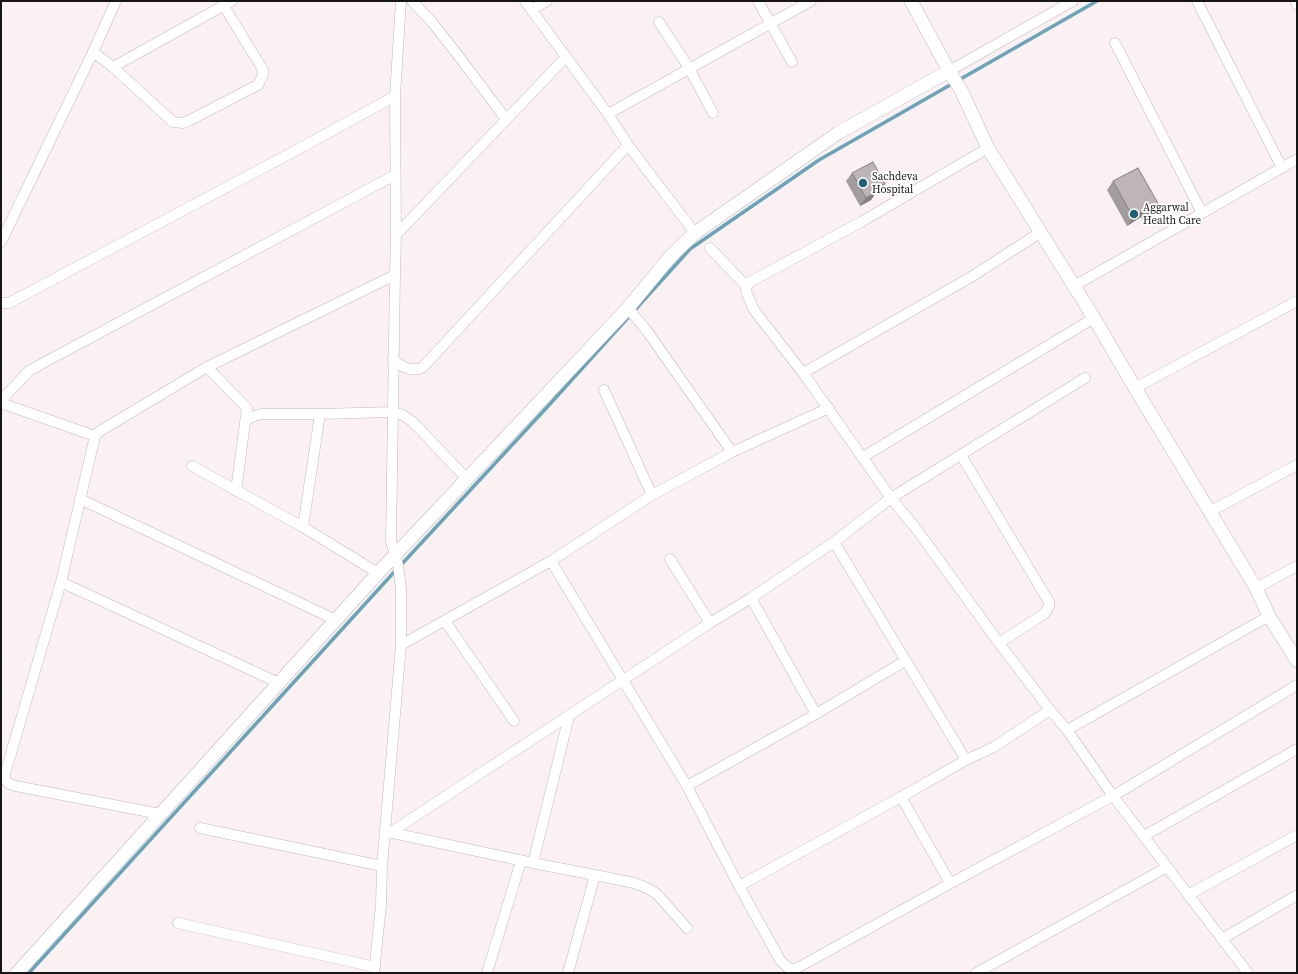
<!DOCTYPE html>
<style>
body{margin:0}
#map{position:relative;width:1298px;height:974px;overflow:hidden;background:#fbf1f2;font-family:"Source Serif 4",serif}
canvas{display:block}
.frame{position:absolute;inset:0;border:2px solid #181515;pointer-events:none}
</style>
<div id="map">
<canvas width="1298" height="974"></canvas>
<div class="frame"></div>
</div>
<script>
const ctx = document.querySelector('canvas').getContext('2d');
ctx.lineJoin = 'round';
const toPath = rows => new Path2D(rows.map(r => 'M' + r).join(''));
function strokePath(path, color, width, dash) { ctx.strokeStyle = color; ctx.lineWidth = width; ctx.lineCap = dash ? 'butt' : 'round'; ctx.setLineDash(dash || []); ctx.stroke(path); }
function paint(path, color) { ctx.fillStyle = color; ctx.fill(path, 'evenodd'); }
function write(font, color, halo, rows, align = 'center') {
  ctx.font = font + ' "Source Serif 4",serif'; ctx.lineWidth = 3.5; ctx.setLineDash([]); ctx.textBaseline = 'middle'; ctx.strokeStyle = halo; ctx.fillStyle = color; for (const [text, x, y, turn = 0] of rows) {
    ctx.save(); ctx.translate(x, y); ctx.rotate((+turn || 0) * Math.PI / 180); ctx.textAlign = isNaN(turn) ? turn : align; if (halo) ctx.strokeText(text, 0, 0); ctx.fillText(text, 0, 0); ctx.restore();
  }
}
strokePath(toPath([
 [400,566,550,404,690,249,819,160,1097,1],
 [29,973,396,570]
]), '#6ba4b8', 3.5);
const minor = toPath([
 [412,1,431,21,457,54,506,119],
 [525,1,608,114,628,145,695,233],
 [758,1,792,62],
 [1197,1,1282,168],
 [1295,1,1297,5],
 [531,10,547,1],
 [659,22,689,68,713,113],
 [1115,43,1202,213],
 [93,52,113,67,173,122,183,123,188,121,258,85,263,75,263,70,224,6],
 [113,67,232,1],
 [949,71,1073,1],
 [608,114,811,1],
 [988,148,861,222,748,283,746,290,747,294,754,310,803,373,891,498,918,531,999,643,1050,710,1067,730,1113,796,1248,973],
 [396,235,566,57],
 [1,242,93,52,116,1],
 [710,248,746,286],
 [1074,286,1297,159],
 [1,303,9,303,306,145,395,96],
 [628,308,647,331,732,452],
 [393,360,404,367,410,369,419,369,423,367,628,145],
 [207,367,247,408,236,491],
 [803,373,971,277,1041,232],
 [1135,388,1297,301],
 [604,390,652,495],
 [1,403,95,436],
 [1,404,6,395,29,371,45,362,395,175],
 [246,419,261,414,320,414,393,412,403,415,413,422,467,479],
 [961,455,1049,602,1049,606,1044,614,999,643],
 [863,457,1094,318],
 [192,466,303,527,378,573],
 [80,499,336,620],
 [1209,512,1297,465],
 [303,527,320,414],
 [834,542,966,760],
 [670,559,710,623],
 [551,561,687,786,739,886,780,960,787,967,790,968,794,969,801,966,940,889,1113,796,1297,685],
 [61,582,279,683],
 [1256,588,1297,566],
 [751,598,816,714],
 [445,621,514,721],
 [401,645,551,561,652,495,732,452,829,408],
 [1067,730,1269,616],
 [687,786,816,714,905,661],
 [901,797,950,883],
 [160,814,16,786,8,783,5,779,5,774,61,582,95,436,100,431,207,367,395,275],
 [200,828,382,866],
 [388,832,533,863,595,875,634,883,647,888,657,894,687,928],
 [391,832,710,623,751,598,834,542,891,498,1085,378],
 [1144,836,1297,749],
 [533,863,569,716],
 [739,886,901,797,966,760,994,747,1050,710],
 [1188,895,1297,835],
 [178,923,375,967],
 [1222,939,1297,895],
 [374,973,381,905,382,866,401,645,401,589,398,565,391,541,395,275,396,235,395,96,401,1],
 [487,973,521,861],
 [568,973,595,875],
 [976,973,1167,867]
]);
const tertiary = toPath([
 [911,1,949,71,961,90,988,148,1094,318,1135,388,1256,588,1269,616,1297,661],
 [17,973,378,573,628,308,670,257,695,233,838,133,949,71]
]);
strokePath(minor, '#c1b8b9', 11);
strokePath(tertiary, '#c1b8b9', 14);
strokePath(minor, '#fff', 10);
strokePath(tertiary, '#fff', 13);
paint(toPath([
 [1138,168,1153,214,1143,220,1141,217,1127,226,1107,190,1113,181],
 [852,173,885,184,879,192,875,194,871,200,860,206,846,181]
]), '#a39c9d');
paint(toPath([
 [885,184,879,192,875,194,871,200,860,206,866,198,876,188],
 [1159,205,1153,214,1143,220,1149,212],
 [1147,208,1141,217,1127,226,1133,217]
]), '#857f7f');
const building = toPath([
 [873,162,885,184,876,188,877,191,866,198,852,173,873,162],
 [1138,168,1159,205,1149,212,1147,208,1133,217,1113,181,1138,168]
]);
paint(building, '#beb5b6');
strokePath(building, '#857f7f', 1);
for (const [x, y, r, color] of [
 [863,183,5,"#1f6175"],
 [1134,214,5,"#1f6175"]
]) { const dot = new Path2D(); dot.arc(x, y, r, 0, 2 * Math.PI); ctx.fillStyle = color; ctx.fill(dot); strokePath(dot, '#fff', 1.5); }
write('11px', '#181515', '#fff', [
 ["Sachdeva",872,177],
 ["Hospital",872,190],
 ["Aggarwal",1143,208],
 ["Health Care",1143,221]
], 'left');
</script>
